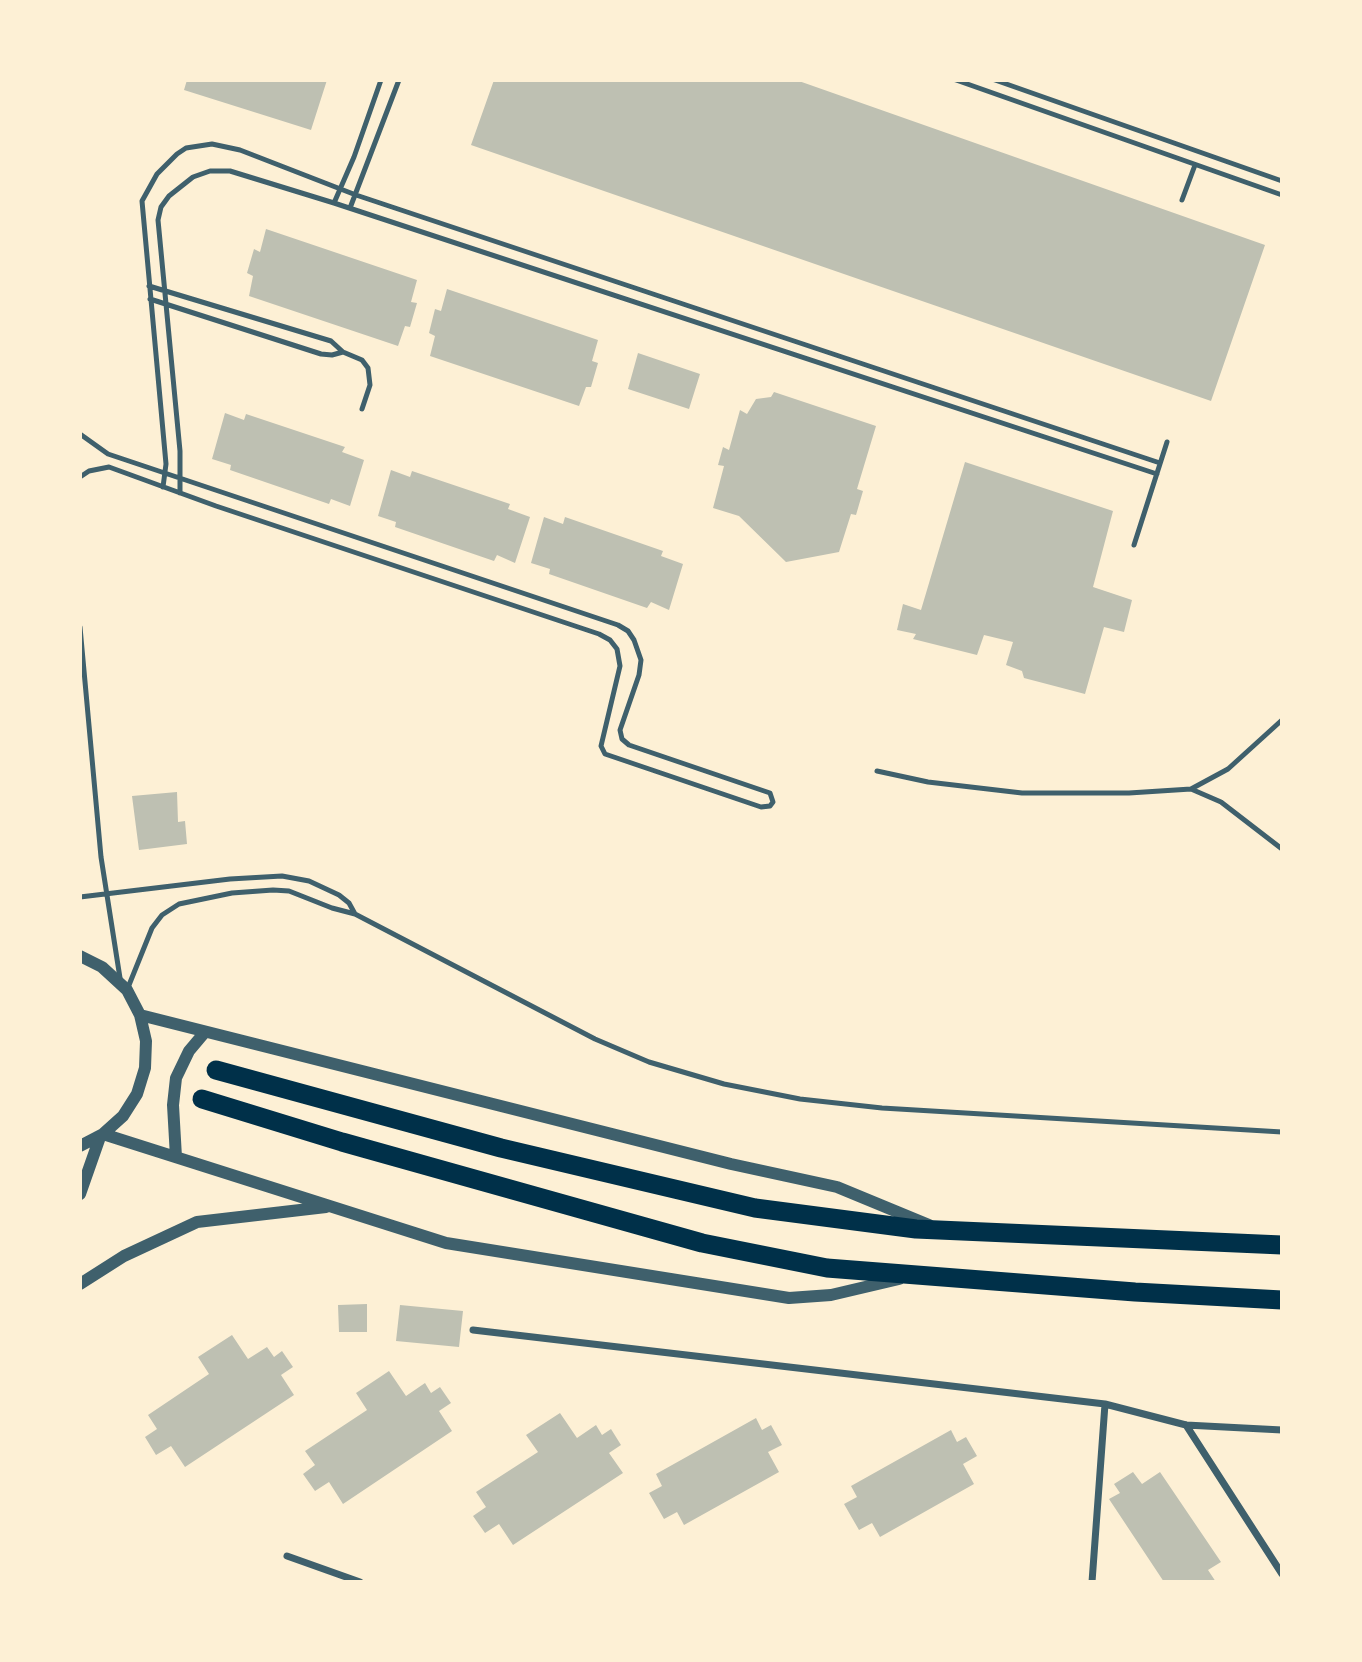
<!DOCTYPE html>
<style>
body{margin:0}
#map{position:relative;width:1362px;height:1662px;overflow:hidden;background:#fdf0d5;font-family:Arial,sans-serif}
canvas{display:block}
.frame{position:absolute;inset:0;border:82px solid #fdf0d5;pointer-events:none}
</style>
<div id="map">
<canvas width="1362" height="1662"></canvas>
<div class="frame"></div>
</div>
<script>
const ctx = document.querySelector('canvas').getContext('2d');
ctx.lineJoin = 'round';
function paint(path, color) { ctx.fillStyle = color; ctx.fill(path, 'evenodd'); }
const toPath = rows => new Path2D(rows.map(r => 'M' + r).join(''));
function strokePath(path, color, width, dash) { ctx.strokeStyle = color; ctx.lineWidth = width; ctx.lineCap = dash ? 'butt' : 'round'; ctx.setLineDash(dash || []); ctx.stroke(path); }
paint(toPath([
 [187,80,327,80,311,130,184,90],
 [494,80,796,80,1265,245,1211,401,471,145],
 [266,229,417,280,411,302,417,303,410,327,405,326,398,346,249,296,253,276,247,273,254,249,260,252],
 [447,289,598,340,592,361,598,363,591,387,586,387,579,406,430,356,435,336,429,333,435,309,441,311],
 [638,353,700,374,689,409,628,389],
 [774,392,876,426,857,489,863,491,856,515,851,514,839,552,786,562,739,516,713,508,724,466,718,465,723,447,729,450,740,410,747,414,756,399,771,397],
 [225,413,244,420,246,414,345,447,342,452,364,460,350,506,331,499,329,504,230,470,231,465,212,459],
 [965,462,1113,511,1093,587,1132,600,1124,632,1104,627,1085,694,1024,678,1022,671,1006,665,1013,642,984,635,977,655,913,639,916,634,897,630,903,604,921,610],
 [391,470,410,477,412,471,510,504,508,509,530,517,515,563,497,555,494,561,395,527,396,522,378,516],
 [544,517,563,524,565,517,663,551,661,556,683,564,669,610,651,602,647,608,549,574,550,569,531,563],
 [177,792,178,822,185,821,187,844,139,850,132,796],
 [367,1304,367,1332,339,1332,338,1305],
 [400,1305,463,1311,459,1347,396,1341],
 [232,1335,248,1359,267,1347,274,1357,282,1351,293,1367,281,1375,294,1395,185,1467,171,1446,156,1455,145,1437,157,1429,148,1415,209,1374,198,1357],
 [389,1371,406,1396,425,1383,431,1393,440,1387,451,1403,439,1411,452,1431,343,1504,329,1482,315,1491,303,1474,315,1465,305,1451,367,1410,356,1393],
 [560,1413,577,1438,596,1425,602,1435,611,1429,621,1445,609,1453,623,1473,513,1545,499,1524,485,1533,473,1516,486,1507,476,1492,538,1452,526,1435],
 [756,1418,762,1430,771,1425,782,1445,768,1452,779,1472,684,1525,677,1512,664,1519,649,1493,662,1486,656,1474],
 [951,1430,957,1442,966,1437,977,1456,963,1464,974,1484,880,1537,872,1523,859,1530,844,1504,857,1497,851,1486],
 [1133,1472,1142,1484,1160,1472,1221,1562,1208,1570,1216,1582,1164,1582,1109,1499,1120,1493,1114,1484]
]), '#bec0b2');
strokePath(toPath([
 [956,80,1282,195],
 [995,80,1282,181],
 [1182,200,1195,165],
 [334,203,354,157,381,80],
 [350,208,399,80],
 [149,286,331,341,343,352,362,360,368,368,370,385,362,409],
 [150,299,321,354,332,355,343,352],
 [80,434,108,454,618,625,628,631,634,640,641,660,639,675,620,730,622,739,629,745,770,793,773,802,770,806,761,807,605,754,601,746,620,666,617,649,610,640,599,634,216,506,109,467,89,471,80,477],
 [163,487,166,464,142,201,157,174,177,154,186,148,212,144,240,150,356,195,1160,463],
 [180,493,180,451,158,220,161,207,169,196,193,177,210,171,230,171,334,203,1157,474],
 [1134,545,1167,442],
 [80,627,101,857,120,978],
 [877,771,928,782,1022,793,1129,793,1191,789,1228,769,1282,720],
 [1191,789,1221,802,1282,849],
 [80,897,230,879,282,876,309,881,339,895,349,903,355,914],
 [127,990,152,928,162,915,179,904,232,893,273,890,289,891,332,908,355,914,595,1039,649,1062,724,1084,800,1099,882,1108,1282,1132]
]), '#3f606c', 5);
strokePath(toPath([
 [473,1330,1105,1404,1186,1425,1282,1430],
 [1186,1425,1282,1574],
 [287,1556,360,1582],
 [1092,1582,1105,1404]
]), '#3f606c', 7);
strokePath(toPath([
 [80,956,102,967,127,990,140,1015,146,1041,145,1068,137,1094,123,1116,103,1134,80,1146],
 [140,1015,731,1164,837,1187,929,1225],
 [103,1134,446,1243,789,1298,831,1295,899,1279],
 [176,1157,173,1105,176,1078,189,1051,205,1032],
 [80,1194,100,1137],
 [80,1284,124,1256,197,1222,326,1207]
]), '#3f606c', 12);
strokePath(toPath([
 [216,1070,501,1148,755,1208,916,1229,1282,1245],
 [202,1099,342,1142,702,1243,827,1268,1135,1292,1282,1300]
]), '#003049', 19);
</script>
